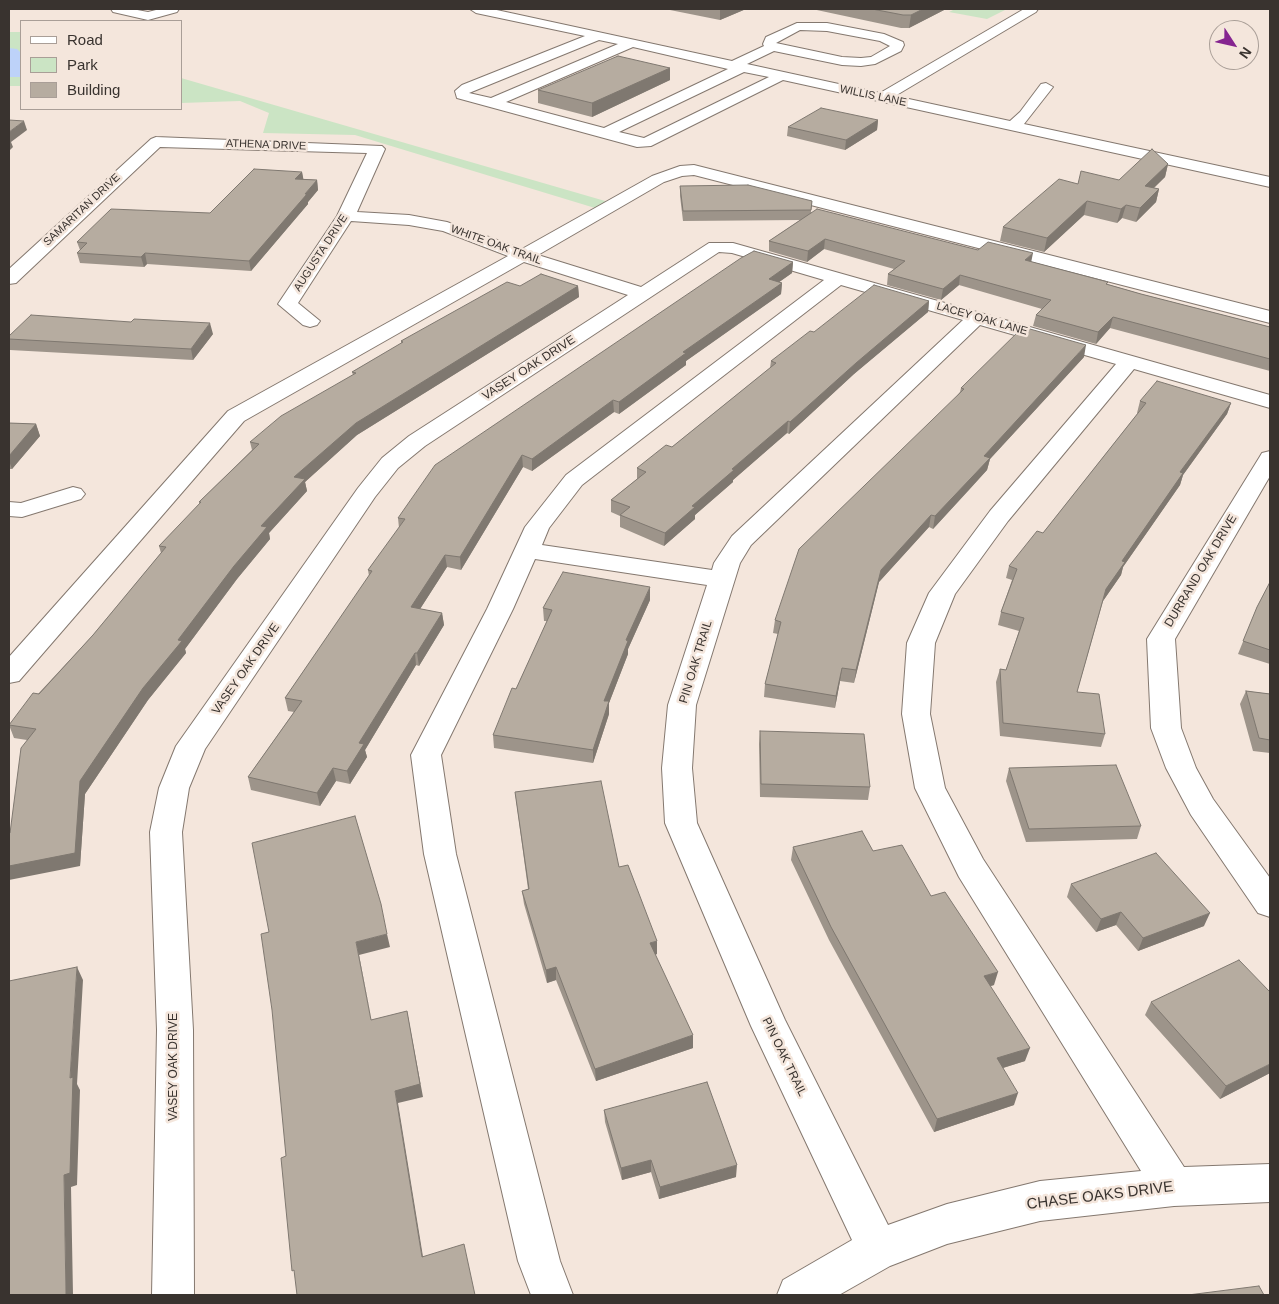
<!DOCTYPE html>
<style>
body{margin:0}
#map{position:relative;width:1279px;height:1304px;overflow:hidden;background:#f4e6dc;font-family:Helvetica,sans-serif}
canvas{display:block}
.frame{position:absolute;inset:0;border:10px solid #39332f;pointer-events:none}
.legend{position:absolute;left:20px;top:20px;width:162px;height:90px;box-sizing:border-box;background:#f4e6dc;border:1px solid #a99e97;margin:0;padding:6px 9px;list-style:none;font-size:15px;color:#39332f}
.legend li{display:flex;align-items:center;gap:10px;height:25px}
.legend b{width:25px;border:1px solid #a99e97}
.north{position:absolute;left:1209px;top:20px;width:50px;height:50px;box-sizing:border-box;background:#f4e6dc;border:1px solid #a99e97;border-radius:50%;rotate:125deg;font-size:14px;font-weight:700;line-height:20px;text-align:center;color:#39332f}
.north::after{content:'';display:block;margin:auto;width:18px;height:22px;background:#852590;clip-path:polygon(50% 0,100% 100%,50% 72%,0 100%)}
</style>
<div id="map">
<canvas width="1279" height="1304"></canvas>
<div class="frame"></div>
<ul class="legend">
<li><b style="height:6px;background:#fff"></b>Road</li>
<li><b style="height:14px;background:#cbe4c4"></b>Park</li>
<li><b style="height:14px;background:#b6aca0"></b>Building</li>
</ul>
<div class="north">N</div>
</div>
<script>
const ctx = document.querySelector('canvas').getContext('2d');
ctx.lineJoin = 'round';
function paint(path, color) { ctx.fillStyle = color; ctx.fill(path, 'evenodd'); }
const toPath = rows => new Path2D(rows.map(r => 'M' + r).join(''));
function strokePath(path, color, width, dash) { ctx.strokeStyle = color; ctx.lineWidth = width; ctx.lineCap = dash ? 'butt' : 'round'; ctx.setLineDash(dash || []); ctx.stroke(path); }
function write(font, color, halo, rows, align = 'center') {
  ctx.font = font + ' Helvetica,sans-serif'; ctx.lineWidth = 5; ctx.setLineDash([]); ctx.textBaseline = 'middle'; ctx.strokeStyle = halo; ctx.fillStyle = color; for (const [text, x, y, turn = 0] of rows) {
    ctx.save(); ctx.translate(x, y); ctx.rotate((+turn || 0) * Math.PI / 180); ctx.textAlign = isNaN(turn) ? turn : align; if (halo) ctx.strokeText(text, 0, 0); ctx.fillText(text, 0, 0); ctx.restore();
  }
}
paint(toPath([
 [955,9,1007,9,987,19,949,12],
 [9,32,21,32,21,86,9,86],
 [181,78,612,203,595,208,355,135,263,133,269,113,240,101,181,103]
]), '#cbe4c4');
paint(toPath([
 [9,48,17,49,21,53,21,77,9,77]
]), '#bdd2f9');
const minor = toPath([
 [111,9,132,9,148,12,160,9,179,9,177,12,148,20,113,12,111,9],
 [470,9,492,9,732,61,764,46,763,44,766,37,797,23,827,23,884,34,903,42,904,45,901,51,875,64,861,66,842,65,774,51,747,64,880,93,1024,9,1038,9,1036,12,895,96,1010,121,1020,112,1041,84,1046,83,1053,87,1024,124,1270,177,1270,187,783,80,651,146,637,147,457,98,455,91,462,85,585,36,476,13,470,9],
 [800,30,827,31,880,41,890,46,871,57,861,58,842,57,776,43,800,30],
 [599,40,618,44,491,98,469,93,599,40],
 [633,47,728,69,604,128,506,102,633,47],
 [744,72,769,77,644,138,619,132,744,72],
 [156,137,382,146,385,149,357,212,409,215,447,222,522,249,652,176,680,166,694,165,1270,311,1270,323,694,175,682,176,664,182,538,255,641,287,709,243,733,243,1270,395,1270,408,1134,369,1008,521,955,594,935,643,930,714,945,788,983,859,1184,1167,1270,1164,1270,1202,1174,1206,1040,1221,947,1244,890,1266,839,1295,777,1295,783,1280,852,1240,751,1026,665,823,662,768,668,705,707,585,535,559,513,609,441,755,456,854,560,1261,573,1295,531,1295,518,1261,424,854,411,755,487,609,525,527,566,475,824,280,732,253,719,252,425,446,398,468,375,497,205,749,189,788,182,832,193,1030,194,1295,152,1295,157,1030,150,832,159,788,176,746,358,488,382,458,409,436,628,295,524,262,244,421,19,681,9,683,9,657,228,411,508,256,443,231,409,225,351,221,298,303,320,321,317,325,310,327,303,325,278,304,337,216,367,153,160,147,16,283,9,284,9,269,151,139,156,137],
 [841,285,963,320,732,536,714,563,712,570,542,545,549,528,582,485,841,285],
 [980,325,1116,364,990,511,929,593,907,643,902,714,915,788,959,877,1141,1171,1040,1181,947,1204,888,1225,785,1020,697,823,692,768,696,705,740,563,751,545,980,325],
 [1270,451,1270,476,1175,639,1181,728,1196,768,1213,799,1270,878,1270,917,1258,913,1191,815,1166,768,1151,728,1147,639,1259,458,1262,453,1270,451],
 [73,487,81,489,85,494,81,499,22,517,9,516,9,502,21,503,73,487]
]);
strokePath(minor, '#84786f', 2);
paint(minor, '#fff');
paint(toPath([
 [665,9,746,9,720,20],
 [812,9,946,9,909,28,901,28],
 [670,68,670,80,592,117,538,103,538,90],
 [878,120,877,130,845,150,787,136,788,127],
 [1168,164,1165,177,1154,188,1159,189,1156,202,1136,222,1122,218,1117,223,1084,215,1044,252,1000,241,1003,227,1078,184,1119,180],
 [302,172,303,179,317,180,318,190,308,202,308,204,251,271,147,264,144,267,80,263,77,253,80,250,77,242,210,213],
 [680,186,812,201,811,212,1031,262,1108,282,1107,284,1141,294,1270,327,1270,371,1110,328,1096,344,1033,326,1036,315,1042,309,959,285,941,300,887,285,888,274,894,269,824,249,807,262,769,251,769,241,800,220,683,221,680,196],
 [793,262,792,273,779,282,782,283,781,294,686,361,686,365,619,414,614,412,532,471,523,467,461,570,447,567,420,609,442,613,444,625,419,666,416,665,365,750,367,757,350,784,336,781,320,806,251,790,248,777,294,712,288,711,285,698,369,576,368,570,399,528,398,518],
 [520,286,578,286,579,297,357,435,305,482,307,491,269,533,270,539,237,579,185,649,186,653,148,700,85,794,80,866,10,833,27,740,14,738,9,725,93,635,161,553,159,546,200,504,199,502,252,450,250,442,353,375,352,372,401,344,401,341],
 [929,301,928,312,854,374,789,434,787,433,733,480,733,482,695,515,695,519,664,546,620,527,620,516,611,512,611,500,637,479,637,468,672,447,770,368,771,361,814,332],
 [213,334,193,360,10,350,9,348,9,336],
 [1084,357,990,459,987,470,969,490,933,529,929,527,879,582,854,683,840,681,835,708,764,697,765,684,778,634,773,633,775,620,960,392,961,388],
 [1140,401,1231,403,1227,414,1183,475,1180,485,1123,567,1121,575,1103,601,1077,692,1105,734,1101,747,1000,736,996,682,1000,669,1006,670,1019,631,998,625,1001,612,1012,580,1006,578,1009,566,1043,533,1138,413,1137,413],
 [9,423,36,424,40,436,12,469,9,469],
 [1270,582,1270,664,1238,654,1257,607],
 [650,600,628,649,628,654,609,703,609,714,593,763,494,748,493,735,516,689,547,621,544,621,543,608],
 [1246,691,1270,694,1270,753,1253,751,1240,704],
 [760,731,870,787,868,800,760,797,759,744],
 [1009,768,1141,826,1137,839,1026,842,1006,781],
 [515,792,619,867,657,954,655,955,693,1048,596,1081,556,980,547,983,524,904,522,891,528,889],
 [793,847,873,851,931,896,994,985,990,986,1025,1061,1003,1068,1014,1105,934,1132,829,940,791,860],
 [1071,884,1204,926,1138,951,1116,925,1096,932,1067,897],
 [1151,1002,1270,1073,1220,1099,1145,1015],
 [604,1110,736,1177,659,1199,651,1172,622,1180,605,1122]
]), '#9d948a');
paint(toPath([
 [720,9,746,9,720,20],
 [923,9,946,9,909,28,911,15],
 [670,68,670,80,592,117,592,103],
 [878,120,877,130,845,150,846,140],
 [24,121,27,130,11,142,13,147,9,151,9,132],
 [1168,164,1165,177,1142,199,1145,186],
 [302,172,304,182,295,179],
 [317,180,318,190,308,202,308,204,251,271,249,261],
 [1159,189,1156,202,1136,222,1140,208],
 [1087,201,1084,215,1044,252,1047,238],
 [1126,205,1122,218,1117,223,1121,209],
 [825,239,824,249,807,262,808,251],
 [145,253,147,264,144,267,141,257],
 [1033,253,1031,263,1025,260],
 [793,262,792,273,768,290,769,279],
 [960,275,959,285,941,300,943,289],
 [782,283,781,294,686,361,686,365,619,414,619,402,683,352],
 [578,286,579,297,357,435,305,482,307,491,269,533,270,539,237,579,185,649,186,653,148,700,85,794,80,866,9,880,9,866,143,688,261,526,294,477,356,423],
 [929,301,928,312,854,374,789,434,790,422,856,363],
 [1113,317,1110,328,1096,344,1098,332],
 [210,323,213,334,193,360,191,349],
 [1086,345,1084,357,990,459,987,470,933,529,935,516,984,456],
 [613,400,614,412,532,471,532,459],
 [1231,403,1227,414,1183,475,1180,485,1123,567,1121,575,1103,601,1106,589,1122,561,1180,472],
 [788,421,787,433,733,480,733,482,695,515,695,519,664,546,665,533,692,506,732,469],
 [36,424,40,436,12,469,9,461,9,456],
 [522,455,523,467,461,570,460,557],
 [931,515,929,527,879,582,854,683,856,670,881,570],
 [445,555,447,567,413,620,411,607],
 [650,587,650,600,628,649,628,654,609,703,609,714,593,763,593,750,604,701,626,640],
 [442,613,444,625,419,666,417,653],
 [415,653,416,665,365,750,367,757,350,784,347,771,359,743],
 [842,668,840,681,835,708,836,696],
 [333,768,336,781,320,806,317,793],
 [1121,912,1116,925,1096,932,1101,919],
 [1210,913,1204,926,1138,951,1143,938],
 [387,934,390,947,359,955,374,1033,356,942],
 [657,941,657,954,650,956,650,943],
 [77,967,83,980,77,1084,80,1090,77,1185,71,1187,73,1295,66,1295,64,1175],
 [556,967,556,980,547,983,546,970],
 [998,972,994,985,981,989,984,976],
 [407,1011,423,1097,398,1103,425,1269,422,1257,395,1091],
 [693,1035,693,1048,596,1081,595,1069],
 [1030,1048,1025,1061,993,1071,997,1058],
 [1270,1064,1270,1073,1220,1099,1226,1086],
 [1018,1093,1014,1105,934,1132,937,1119],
 [651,1160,651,1172,622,1180,621,1168],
 [737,1165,736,1177,659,1199,660,1187]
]), '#7f7870');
const building = toPath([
 [872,9,923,9,911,15,903,15,872,9],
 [618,56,670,68,592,103,538,90,618,56],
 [821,108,878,120,846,140,788,127,821,108],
 [9,120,24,121,9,132,9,120],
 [1152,149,1168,164,1145,186,1159,189,1140,208,1126,205,1121,209,1087,201,1047,238,1003,227,1059,179,1078,184,1081,171,1119,180,1152,149],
 [254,169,302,172,295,179,317,180,305,194,307,194,249,261,145,253,141,257,77,253,87,243,77,242,111,209,210,213,254,169],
 [748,185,812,201,811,210,683,211,680,186,748,185],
 [817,209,978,250,988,242,1033,253,1025,260,1108,282,1106,284,1141,294,1270,327,1270,359,1113,317,1098,332,1036,315,1051,300,960,275,943,289,888,274,905,261,825,239,808,251,769,241,817,209],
 [754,251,793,262,769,279,782,283,683,352,686,353,619,402,613,400,532,459,522,455,460,557,445,555,411,607,442,613,417,653,415,653,359,743,364,744,347,771,333,768,317,793,248,777,302,701,285,698,372,571,368,570,405,519,398,518,435,465,741,258,754,251],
 [541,274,578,286,356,423,294,477,305,479,261,526,267,527,234,566,178,640,182,641,143,688,80,781,75,853,9,866,9,833,10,833,21,748,36,729,9,725,33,693,39,694,93,635,166,547,159,546,201,502,199,502,259,444,250,442,281,416,356,373,352,372,403,342,401,341,507,282,520,286,541,274],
 [874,285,929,301,856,363,790,422,788,421,732,469,734,470,692,506,695,507,665,533,620,515,630,507,611,500,646,472,637,468,666,445,672,447,776,363,771,361,810,331,814,332,874,285],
 [31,315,131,322,134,319,210,323,191,349,9,339,9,336,31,315],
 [1023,327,1086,345,984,456,990,458,935,516,931,515,881,570,856,670,842,668,836,696,765,684,781,622,775,620,799,549,964,389,961,388,1023,327],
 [1157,381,1231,403,1180,472,1183,473,1122,561,1125,562,1106,589,1077,692,1099,694,1105,734,1003,723,1000,669,1006,670,1024,618,1001,612,1017,569,1009,566,1037,531,1043,533,1146,403,1140,401,1157,381],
 [9,423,36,424,9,456,9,423],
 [563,572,650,587,626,640,628,641,604,701,609,701,593,750,493,735,512,688,516,689,552,610,543,608,563,572],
 [1270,582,1270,650,1243,641,1257,607,1270,582],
 [1246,691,1270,694,1270,740,1259,738,1246,691],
 [760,731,864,734,870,787,761,784,760,731],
 [1116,765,1141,826,1029,829,1009,768,1116,765],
 [601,781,619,867,628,865,657,941,650,943,693,1035,595,1069,556,967,546,970,522,891,529,889,515,792,601,781],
 [355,816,381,904,387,934,356,942,371,1020,407,1011,420,1084,395,1091,422,1257,464,1244,475,1295,297,1295,294,1270,292,1271,281,1158,286,1156,272,1010,261,934,269,932,252,843,355,816],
 [862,831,873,851,902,845,931,896,945,892,998,972,984,976,1030,1048,997,1058,1018,1093,937,1119,831,927,793,847,862,831],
 [1156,853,1210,913,1143,938,1121,912,1101,919,1071,884,1156,853],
 [1239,960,1270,992,1270,1064,1226,1086,1151,1002,1239,960],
 [77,967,70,1078,73,1077,70,1173,64,1175,66,1295,9,1295,9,981,77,967],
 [707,1082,737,1165,660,1187,651,1160,621,1168,604,1110,707,1082],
 [1259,1286,1264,1295,1188,1295,1259,1286]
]);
paint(building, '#b6aca0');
strokePath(building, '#7f7870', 1);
write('11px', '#39332f', '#f4e6dc', [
 ["WILLIS LANE",873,96,12],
 ["ATHENA DRIVE",266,145,2],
 ["SAMARITAN DRIVE",82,210,-43],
 ["WHITE OAK TRAIL",496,245,20],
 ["AUGUSTA DRIVE",321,253,-57],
 ["LACEY OAK LANE",982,319,16]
]);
write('12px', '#39332f', '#f4e6dc', [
 ["VASEY OAK DRIVE",529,368,-33],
 ["DURRAND OAK DRIVE",1201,571,-59],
 ["PIN OAK TRAIL",696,662,-73],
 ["VASEY OAK DRIVE",246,669,-55],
 ["PIN OAK TRAIL",784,1057,64],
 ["VASEY OAK DRIVE",174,1067,-90]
]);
write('15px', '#39332f', '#f4e6dc', [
 ["CHASE OAKS DRIVE",1100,1196,-7]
]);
</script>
